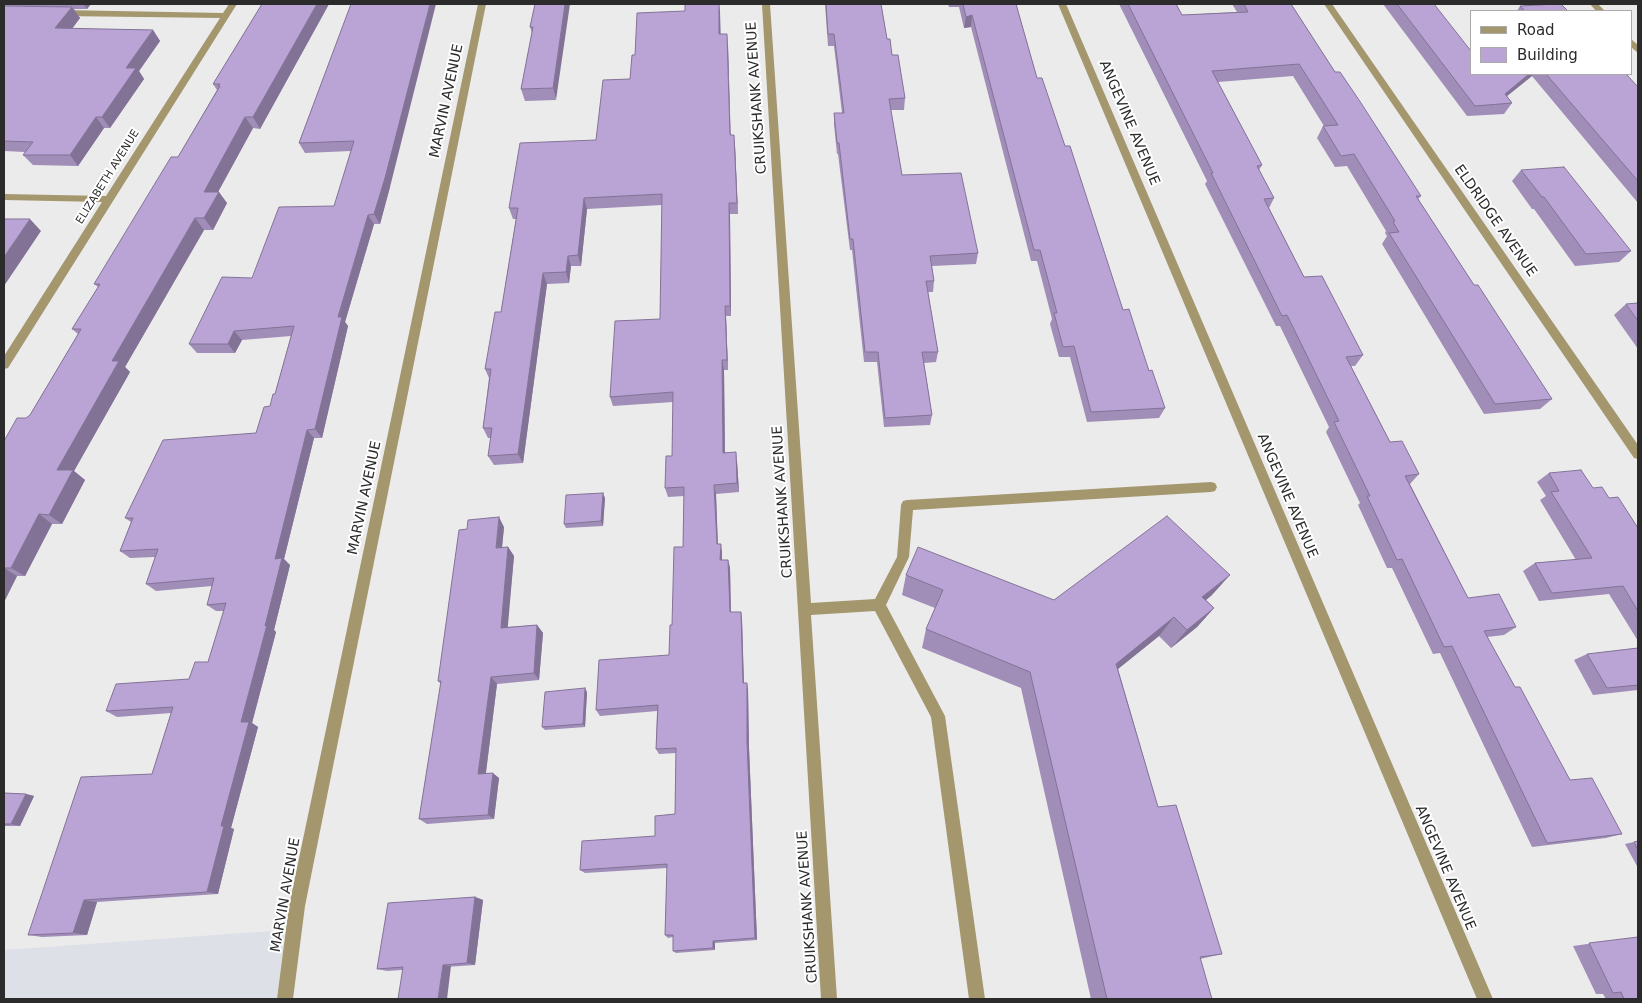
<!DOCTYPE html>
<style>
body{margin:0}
#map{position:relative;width:1642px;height:1003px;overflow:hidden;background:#ebebec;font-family:"DejaVu Sans",sans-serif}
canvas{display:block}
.frame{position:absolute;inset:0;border:5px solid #2b2b2b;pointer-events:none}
.legend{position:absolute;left:1470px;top:10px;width:162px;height:65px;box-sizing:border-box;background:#fff;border:1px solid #aaa;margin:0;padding:6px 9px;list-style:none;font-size:15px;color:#2b2b2b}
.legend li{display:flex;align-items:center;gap:10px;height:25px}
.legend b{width:25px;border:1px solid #aaa}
</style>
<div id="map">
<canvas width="1642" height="1003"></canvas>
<div class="frame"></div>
<ul class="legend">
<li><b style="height:6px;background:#a4976d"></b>Road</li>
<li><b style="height:14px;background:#baa4d6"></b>Building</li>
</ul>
</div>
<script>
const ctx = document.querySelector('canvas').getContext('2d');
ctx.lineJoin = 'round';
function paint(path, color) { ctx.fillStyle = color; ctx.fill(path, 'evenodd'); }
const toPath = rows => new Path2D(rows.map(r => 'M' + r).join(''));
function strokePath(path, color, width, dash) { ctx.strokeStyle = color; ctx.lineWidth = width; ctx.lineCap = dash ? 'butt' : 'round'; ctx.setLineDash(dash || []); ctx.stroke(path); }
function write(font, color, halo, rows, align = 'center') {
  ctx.font = font + ' "DejaVu Sans",sans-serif'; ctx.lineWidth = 4; ctx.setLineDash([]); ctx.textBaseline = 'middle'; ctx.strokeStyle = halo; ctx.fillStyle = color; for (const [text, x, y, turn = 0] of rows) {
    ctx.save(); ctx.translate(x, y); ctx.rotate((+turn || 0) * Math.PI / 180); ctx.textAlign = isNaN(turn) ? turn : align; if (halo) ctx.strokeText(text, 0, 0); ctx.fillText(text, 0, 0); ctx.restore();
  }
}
paint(toPath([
 [285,930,279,999,4,999,4,950]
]), '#dee0e8');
paint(toPath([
 [229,4,237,4,8,368,4,369,4,356,102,202,4,200,4,194,106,196,220,18,61,16,57,13,61,10,223,13,229,4],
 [478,4,486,4,305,906,293,999,277,999,289,906,478,4],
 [762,4,770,4,811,603,875,599,897,557,901,505,903,501,907,500,1211,482,1215,483,1217,487,1215,491,1211,492,913,510,909,557,886,605,945,716,985,999,969,999,931,717,875,611,811,615,837,999,821,999,762,4],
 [1058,4,1066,4,1493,999,1477,999,1058,4],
 [1324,4,1332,4,1638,445,1638,459,1634,458,1324,4],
 [1590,4,1598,4,1605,11,1596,11,1590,4],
 [1631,39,1638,45,1638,53,1631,47,1631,39]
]), '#a4976d');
paint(toPath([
 [4,4,91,4,87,9,74,9,80,18,72,29,153,30,160,41,139,71,144,79,110,128,104,128,78,166,33,165,23,155,25,152,4,151],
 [262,4,329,4,260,129,253,128,218,192,227,203,213,230,204,230,125,367,130,372,74,471,85,480,62,524,52,524,25,576,17,576,4,602,4,441,30,415,78,334,72,329,98,287,94,284,178,157,217,90,213,84],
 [351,4,390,187,380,224,374,224,345,322,348,326,322,438,314,438,284,559,290,565,274,630,276,632,252,723,258,727,231,828,234,829,218,894,97,902,87,935,42,937,28,935,152,774,171,713,117,717,106,711,189,679,208,662,224,611,216,611,207,605,212,586,156,591,146,584,155,557,130,558,120,551,131,522,125,518,256,433,270,406,275,394,291,336,242,340,235,353,197,353,189,344,252,278,334,206,351,151,305,153,299,143],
 [535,4,556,100,525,101,521,89,532,33,530,27],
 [825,4,881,4,887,39,892,55,905,98,904,110,891,110,902,175,978,253,976,264,932,266,934,281,933,292,928,292,938,352,936,362,924,363,932,415,930,425,884,427,877,362,864,362,852,250,850,250,838,154,837,154,834,124,834,113,842,113,834,46,828,46],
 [948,4,1016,4,1037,78,1065,146,1123,310,1165,408,1159,418,1087,422,1070,357,1059,357,1050,324,1052,319,1037,261,1031,261,971,27,964,28,959,7,949,7],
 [1119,4,1176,4,1182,15,1237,12,1232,4,1291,4,1335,72,1421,196,1418,199,1474,285,1552,399,1540,409,1484,414,1382,244,1387,236,1385,233,1386,231,1347,166,1335,167,1317,138,1323,126,1324,126,1293,76,1218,82,1262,165,1259,170,1274,198,1269,208,1304,277,1363,355,1355,366,1351,366,1390,442,1419,474,1410,484,1468,598,1516,627,1504,635,1487,637,1515,687,1570,780,1622,834,1606,838,1532,847,1440,653,1433,654,1392,568,1387,568,1358,505,1360,503,1326,432,1329,427,1280,326,1276,326,1205,184,1207,181],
 [1383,4,1434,4,1471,74,1626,74,1638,87,1638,203,1532,76,1507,96,1512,103,1504,114,1467,116],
 [1520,6,1568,11,1517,11],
 [720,11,720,34,728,45,730,135,735,146,738,214,730,214,731,316,726,316,728,370,724,370,725,453,737,461,739,492,716,494,718,544,722,552,722,560,728,560,730,568,731,612,741,612,742,619,744,683,748,689,749,748,757,940,715,943,715,950,676,953,673,951,673,937,668,938,665,935,667,868,585,873,580,870,655,836,675,814,676,753,659,754,656,749,657,711,600,716,596,710,669,655,672,625,683,547,684,496,668,497,665,488,672,456,673,402,613,406,610,397,660,319,662,205,587,209,581,266,571,266,569,283,547,284,523,463,494,465,488,456,491,438,488,438,483,428,489,378,485,369,501,312,516,219,513,219,509,208,596,140,630,79,635,55],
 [1521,170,1631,251,1619,262,1575,266,1534,209,1532,209,1512,181],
 [1638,303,1638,349,1614,315,1626,304],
 [1549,473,1593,488,1609,498,1638,528,1638,641,1609,594,1539,601,1523,571,1535,563,1576,560,1540,500,1546,496,1537,482],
 [605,498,603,526,566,528,564,524],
 [504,527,502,548,508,547,514,556,507,627,537,625,543,633,539,680,497,684,486,773,499,778,494,819,427,824,419,819,441,684,438,681],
 [906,575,1054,600,1212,595,1206,600,1214,608,1197,627,1171,648,1159,636,1118,669,1158,807,1222,954,1200,959,1212,999,1091,999,1021,688,922,648,926,629,935,608,902,595],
 [1638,648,1638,690,1593,695,1574,660,1587,654],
 [587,692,585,727,545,730,542,727],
 [4,793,26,794,34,796,20,826,4,826],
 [1638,841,1638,868,1625,844],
 [475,897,483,900,475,965,387,971,377,969],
 [1638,937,1638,999,1606,999,1603,994,1596,994,1573,946]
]), '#a08db8');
paint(toPath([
 [83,4,91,4,87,9],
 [317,4,329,4,260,129,253,117],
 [430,4,436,4,390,187,380,224,374,214],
 [565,4,570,4,556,100,553,88],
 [719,4,720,11,721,45,719,34],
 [72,7,80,18,64,39,55,28],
 [972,15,971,27,964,28,966,17],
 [153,30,160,41,139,71,144,79,110,128,102,117,126,68],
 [727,34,728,45,731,146,730,135],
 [1529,74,1534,74,1532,76,1497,104,1505,94],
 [96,117,104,128,78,166,70,155],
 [245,117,253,128,212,203,204,192],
 [734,135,735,146,738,214,737,203],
 [219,192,227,203,213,230,204,218],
 [584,198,587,209,581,266,578,255],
 [729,203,730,214,731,316,730,306],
 [368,215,374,224,345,322,348,326,322,438,315,429,338,317],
 [195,218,204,230,125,367,130,372,74,471,85,480,62,524,49,515,57,470,112,361],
 [30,219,41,231,4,286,4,257],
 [568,256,571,266,569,283,566,272],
 [543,273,547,284,523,463,518,454],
 [725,306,726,316,728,370,727,360],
 [234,331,242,340,235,353,228,344],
 [722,360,724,370,725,462,723,453],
 [307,430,314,438,284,559,290,565,274,630,276,632,252,723,258,727,231,828,234,829,218,894,207,892,241,722,265,626,275,559],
 [736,452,737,461,739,492,737,483],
 [714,485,716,494,718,553,717,544],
 [603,493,605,498,603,526,601,521],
 [39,514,52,524,25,576,11,568],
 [499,517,504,527,501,557,496,548],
 [721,544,722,552,722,568,720,560],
 [508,547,514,556,507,636,501,628],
 [728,560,730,568,731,620,730,612],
 [4,568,17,576,4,602],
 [1230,575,1212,595,1186,616,1202,597],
 [1214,608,1197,627,1171,648,1187,630],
 [741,612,742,619,744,689,743,683],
 [1174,617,1159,636,1103,681,1116,664],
 [537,625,543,633,539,680,534,673],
 [491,677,497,684,485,779,478,774],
 [747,683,748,689,749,748,757,940,755,938,747,742],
 [585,688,587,692,585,727,583,724],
 [493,773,499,778,494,819,488,815],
 [26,794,34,796,20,826,11,824],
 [475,897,483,900,475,965,467,963],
 [84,900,97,902,87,935,73,933],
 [713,941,715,943,715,950,713,948],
 [443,965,451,966,447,999,438,999]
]), '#827396');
const building = toPath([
 [262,4,317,4,253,117,245,117,204,192,219,192,204,218,195,218,112,361,119,361,57,470,73,470,49,515,39,514,11,568,4,568,4,441,17,418,26,418,30,415,80,331,81,329,72,329,100,284,94,284,171,157,178,157,220,86,218,86,220,84,213,84,262,4],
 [351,4,430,4,385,178,374,214,368,215,338,317,342,317,315,429,307,430,275,559,282,558,265,626,267,625,241,722,249,722,221,826,224,826,207,892,84,900,73,933,28,935,81,777,152,774,173,707,106,711,116,684,189,679,195,662,208,662,226,603,207,605,214,578,146,584,158,549,120,551,133,518,125,518,163,440,256,433,264,407,270,406,273,394,275,394,294,326,234,331,228,344,189,344,222,277,252,278,279,207,334,206,354,141,299,143,351,4],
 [535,4,565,4,553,88,521,89,533,27,530,27,535,4],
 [685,4,719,4,719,34,727,34,730,135,734,135,737,203,729,203,730,306,725,306,727,360,722,360,723,453,736,452,737,483,714,485,717,544,721,544,720,560,728,560,730,612,741,612,743,683,747,683,747,742,755,938,713,941,713,948,673,951,673,935,665,935,667,864,580,870,582,841,655,836,655,816,675,814,676,748,656,749,658,705,596,710,599,660,669,655,670,625,672,625,674,547,683,547,684,487,665,488,666,456,672,456,673,392,610,397,615,321,660,319,662,194,584,198,578,255,568,256,566,272,543,273,518,454,488,456,492,428,483,428,491,369,485,369,495,312,501,312,518,208,509,208,520,143,596,140,603,80,630,79,632,55,635,55,637,13,685,11,685,4],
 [826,4,881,4,887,39,890,39,892,55,898,55,905,98,889,99,902,175,961,173,978,253,930,256,934,281,926,281,938,352,922,352,932,415,885,418,878,352,865,352,853,239,850,239,839,143,837,143,834,113,844,113,834,34,828,34,826,4],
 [963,4,1016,4,1037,78,1042,78,1065,146,1070,146,1123,310,1129,309,1149,371,1152,370,1165,408,1091,412,1074,346,1063,347,1054,313,1057,313,1040,250,1034,250,972,15,966,17,963,4],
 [1128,4,1176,4,1182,15,1248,12,1244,4,1291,4,1335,72,1340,72,1361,103,1421,196,1416,196,1474,285,1478,285,1552,399,1495,404,1389,233,1399,232,1393,222,1395,221,1354,154,1341,156,1323,126,1338,125,1299,64,1212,71,1262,165,1257,166,1274,198,1264,199,1304,277,1322,276,1363,355,1346,357,1390,442,1402,441,1419,474,1405,476,1468,598,1499,594,1516,627,1484,631,1515,687,1520,687,1570,780,1592,778,1622,834,1547,843,1452,646,1444,647,1402,559,1397,560,1367,496,1370,496,1334,422,1339,421,1287,315,1282,316,1211,173,1213,173,1128,4],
 [1397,4,1434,4,1471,51,1471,74,1529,74,1505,94,1512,103,1475,106,1397,4],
 [1557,4,1561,4,1568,11,1525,11,1520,6,1557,4],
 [4,6,72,7,55,28,153,30,126,68,136,68,102,117,96,117,70,155,23,155,33,142,4,141,4,6],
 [1546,74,1626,74,1638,87,1638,181,1546,74],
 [1564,167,1631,251,1586,254,1544,197,1542,197,1521,170,1564,167],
 [4,219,30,219,4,257,4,219],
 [1638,303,1638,321,1626,304,1638,303],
 [1581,470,1593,488,1602,487,1609,498,1618,497,1638,528,1638,611,1623,586,1552,593,1535,563,1592,558,1551,492,1559,491,1549,473,1581,470],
 [603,493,601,521,564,524,566,495,603,493],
 [1167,516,1230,575,1202,597,1214,608,1187,630,1174,617,1116,664,1158,807,1176,805,1222,954,1200,957,1212,999,1107,999,1030,672,926,629,943,590,906,575,918,547,1054,600,1167,516],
 [499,517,496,548,508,547,501,628,537,625,534,673,491,677,478,774,493,773,488,815,419,819,441,681,438,681,459,530,467,529,468,520,499,517],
 [1638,648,1638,685,1607,688,1587,654,1638,648],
 [585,688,583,724,542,727,545,692,585,688],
 [4,793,26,794,11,824,4,824,4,793],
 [1638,841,1638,850,1634,842,1638,841],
 [475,897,467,963,443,965,438,999,398,999,403,967,377,969,388,903,475,897],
 [1638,937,1638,999,1624,999,1621,992,1613,993,1589,943,1638,937]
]);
paint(building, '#baa4d6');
strokePath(building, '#827396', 1);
write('11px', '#2b2b2b', '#fff', [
 ["ELIZABETH AVENUE",108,177,-58]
]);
write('14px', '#2b2b2b', '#fff', [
 ["CRUIKSHANK AVENUE",757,98,-94],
 ["MARVIN AVENUE",447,101,-78],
 ["ANGEVINE AVENUE",1129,123,67],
 ["ELDRIDGE AVENUE",1495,221,55],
 ["ANGEVINE AVENUE",1287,496,67],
 ["MARVIN AVENUE",365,498,-78],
 ["CRUIKSHANK AVENUE",783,502,-94],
 ["ANGEVINE AVENUE",1445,868,67],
 ["MARVIN AVENUE",286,895,-80],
 ["CRUIKSHANK AVENUE",808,907,-94]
]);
</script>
